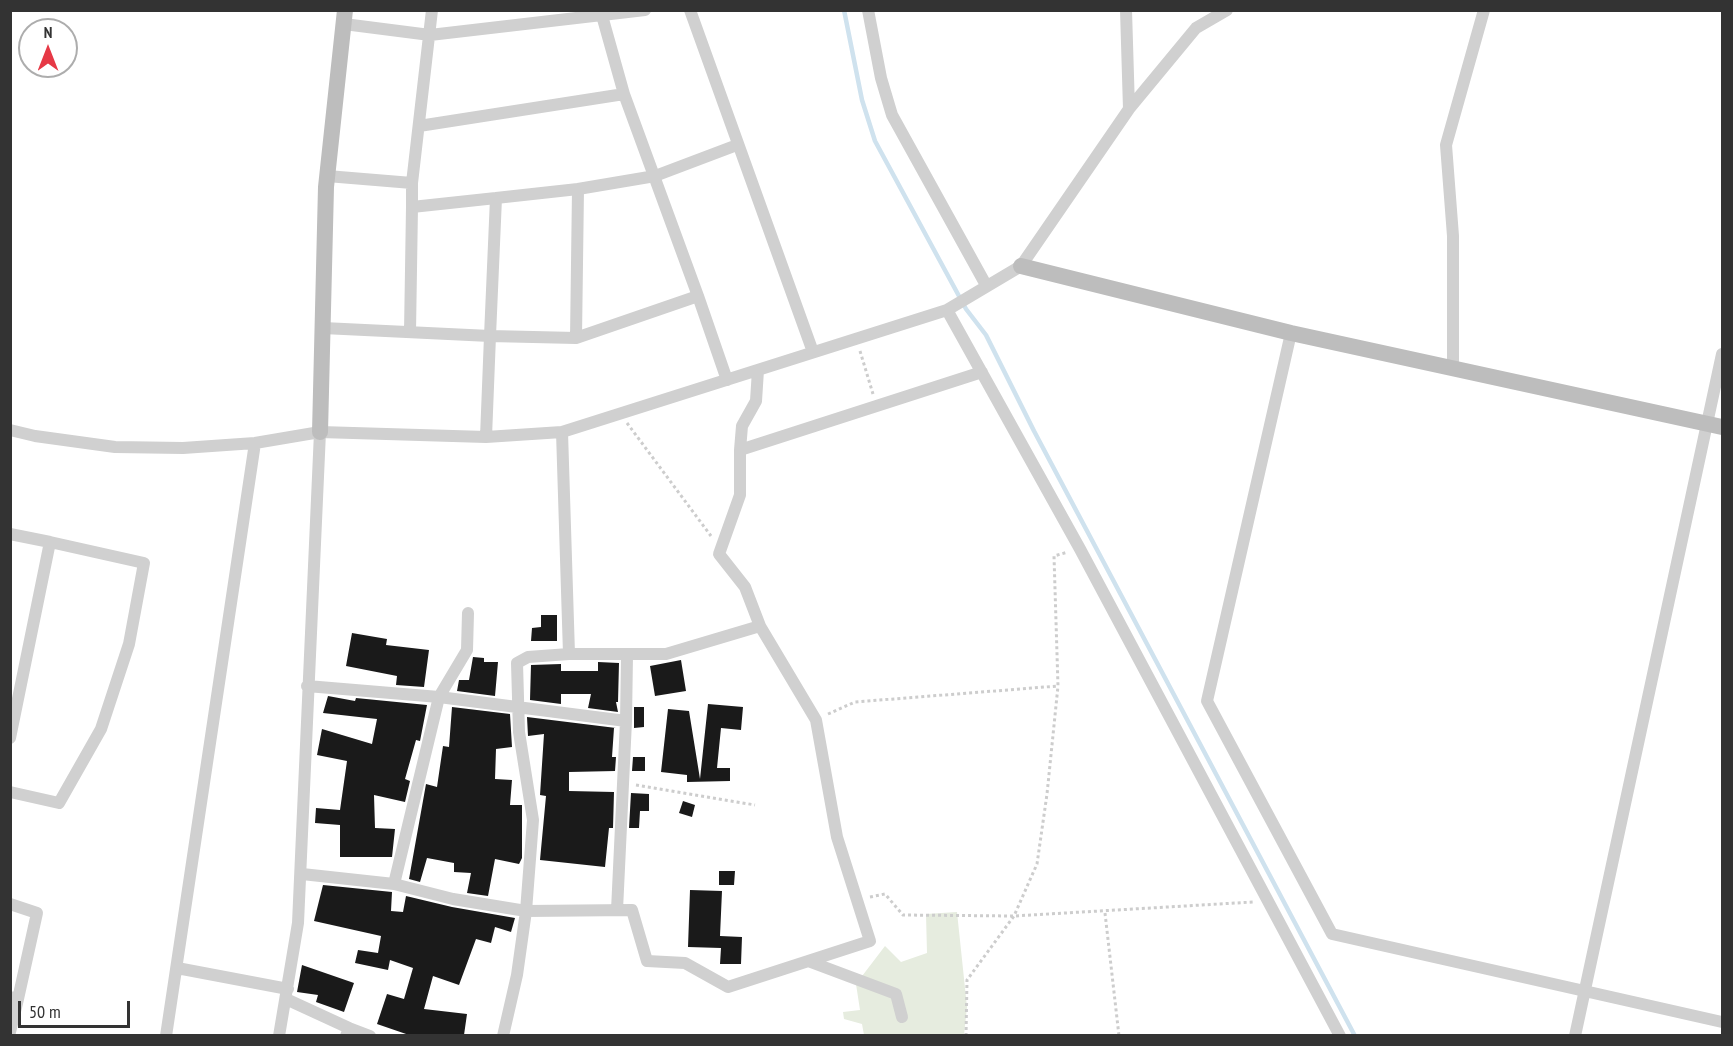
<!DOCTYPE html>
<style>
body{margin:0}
#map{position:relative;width:1733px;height:1046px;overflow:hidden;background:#fff;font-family:"PT Sans Narrow",sans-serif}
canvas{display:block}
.frame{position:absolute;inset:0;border:12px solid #333;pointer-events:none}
.north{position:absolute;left:18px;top:18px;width:60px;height:60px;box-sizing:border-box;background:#fff;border:2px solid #adadad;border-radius:50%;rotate:0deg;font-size:16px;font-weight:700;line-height:24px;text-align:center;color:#333}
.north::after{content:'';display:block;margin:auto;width:21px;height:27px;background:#e63946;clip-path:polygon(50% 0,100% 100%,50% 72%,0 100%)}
.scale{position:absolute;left:18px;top:1001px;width:112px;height:27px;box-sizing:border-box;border:3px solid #333;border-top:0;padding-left:8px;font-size:18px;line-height:21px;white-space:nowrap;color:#333;-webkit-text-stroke:4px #fff;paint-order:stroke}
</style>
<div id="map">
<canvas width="1733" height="1046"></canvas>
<div class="frame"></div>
<div class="north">N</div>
<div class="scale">50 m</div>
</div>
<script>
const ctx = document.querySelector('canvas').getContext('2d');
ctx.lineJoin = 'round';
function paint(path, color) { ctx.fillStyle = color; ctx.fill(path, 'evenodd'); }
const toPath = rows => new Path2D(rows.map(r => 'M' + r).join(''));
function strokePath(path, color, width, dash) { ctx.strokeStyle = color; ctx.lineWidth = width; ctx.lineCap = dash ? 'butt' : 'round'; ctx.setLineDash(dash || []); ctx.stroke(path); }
paint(toPath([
 [957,912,967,1007,964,1035,864,1035,862,1024,844,1019,843,1012,860,1010,856,984,885,946,901,962,927,953,926,914]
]), '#e6ecdf');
strokePath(toPath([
 [844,10,862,100,875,141,966,309,986,335,1034,431,1355,1036]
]), '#cfe2ee', 4.5);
paint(toPath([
 [541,615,557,615,557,641,531,641,532,628,541,627],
 [352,633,387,639,386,645,429,650,424,687,396,685,397,676,346,666],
 [473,657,484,658,484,662,498,662,495,696,457,691,459,680,469,680],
 [681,660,686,691,655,696,650,666],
 [598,662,619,663,618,702,616,702,618,712,588,708,591,694,561,694,561,704,530,700,531,665,561,664,561,671,598,671],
 [328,696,355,701,356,698,427,705,420,741,416,740,405,779,410,781,405,802,374,795,375,828,395,829,392,857,340,857,340,825,315,823,316,808,340,810,347,761,317,755,322,729,372,744,377,719,323,713],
 [708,704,743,707,741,730,721,728,717,768,730,768,730,781,687,782,687,775,661,772,668,709,689,711,700,779],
 [452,707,510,714,512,747,496,749,495,779,512,780,510,805,522,805,522,858,519,864,495,859,488,896,467,893,471,873,454,872,454,863,427,858,420,882,409,879,426,784,437,787,443,746,449,747],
 [634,707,644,707,644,727,634,728],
 [527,717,616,728,614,728,612,757,616,757,615,771,569,772,569,791,614,792,613,828,609,828,605,867,540,860,546,796,540,795,544,734,528,736],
 [633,757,645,757,645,771,632,771],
 [631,793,649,794,649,811,640,811,639,828,629,828],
 [683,801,695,805,692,817,679,813],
 [719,871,735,871,734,885,719,885],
 [323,885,392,892,391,911,403,912,406,896,452,907,515,918,511,932,495,927,491,943,476,939,459,985,433,976,424,1009,467,1014,464,1035,409,1035,377,1024,387,994,404,999,413,968,390,960,388,970,355,963,358,950,378,953,381,936,314,921],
 [690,890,722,891,720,936,742,937,741,964,720,964,721,948,688,947],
 [302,965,354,983,344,1012,316,1002,318,995,297,992]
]), '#1a1a1a');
strokePath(toPath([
 [860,351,873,394],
 [627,423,711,536],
 [828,714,855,702,1058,686,1054,556,1068,552],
 [636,785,755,805],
 [870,897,885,894,903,915,1014,916,1253,902],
 [1105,913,1119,1036],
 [966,1036,967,980,1014,916,1037,864,1047,794,1058,686]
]), '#cdcdcd', 3, [3, 3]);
strokePath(toPath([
 [690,10,813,352],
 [868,10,881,78,892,115,986,285],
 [1126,10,1129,109],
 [601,12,624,94],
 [344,24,430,35,645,10],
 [419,126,624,94,698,296],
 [327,176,412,183,412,207],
 [412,183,432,10],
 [578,189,655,176,737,145],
 [947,310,1080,549,1340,1036],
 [323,328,490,336,486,437],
 [410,332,412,207,496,198,490,336,576,338,578,189,496,198],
 [1291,333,1207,701,1332,934,1722,1022],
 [576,338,698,296,727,380],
 [1453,368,1453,236,1446,145,1484,10],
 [10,430,35,436,115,447,183,448,255,443,320,432,486,437,562,432,947,310,1021,266,1129,109,1196,28,1227,10],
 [740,450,742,426,756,401,758,370],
 [10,534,50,542],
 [760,626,745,587,719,554,740,495,740,450,982,372],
 [307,686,439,697,626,721,627,655],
 [10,738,50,542,144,563,129,644,101,729,59,803,10,792],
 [302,874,394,884,439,697,467,650,468,613],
 [394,884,453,899,526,911,632,910,647,961,685,963,728,987,870,941,837,837,816,720,760,626,666,654,569,654],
 [10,904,37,913,18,999,10,997],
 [617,910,626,721],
 [808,961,896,994,902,1017],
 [177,968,288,989],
 [286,999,349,1028,346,1036],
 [349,1028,370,1036],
 [10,1032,18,999],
 [166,1036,255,443],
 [279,1036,298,923,320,432],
 [503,1036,517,975,526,911,533,820,519,732,517,663,528,657,569,654,562,432],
 [1575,1036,1722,354]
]), '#d0d0d0', 12);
strokePath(toPath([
 [1021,266,1291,333,1722,427],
 [320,432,326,187,345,10]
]), '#bdbdbd', 16);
</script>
